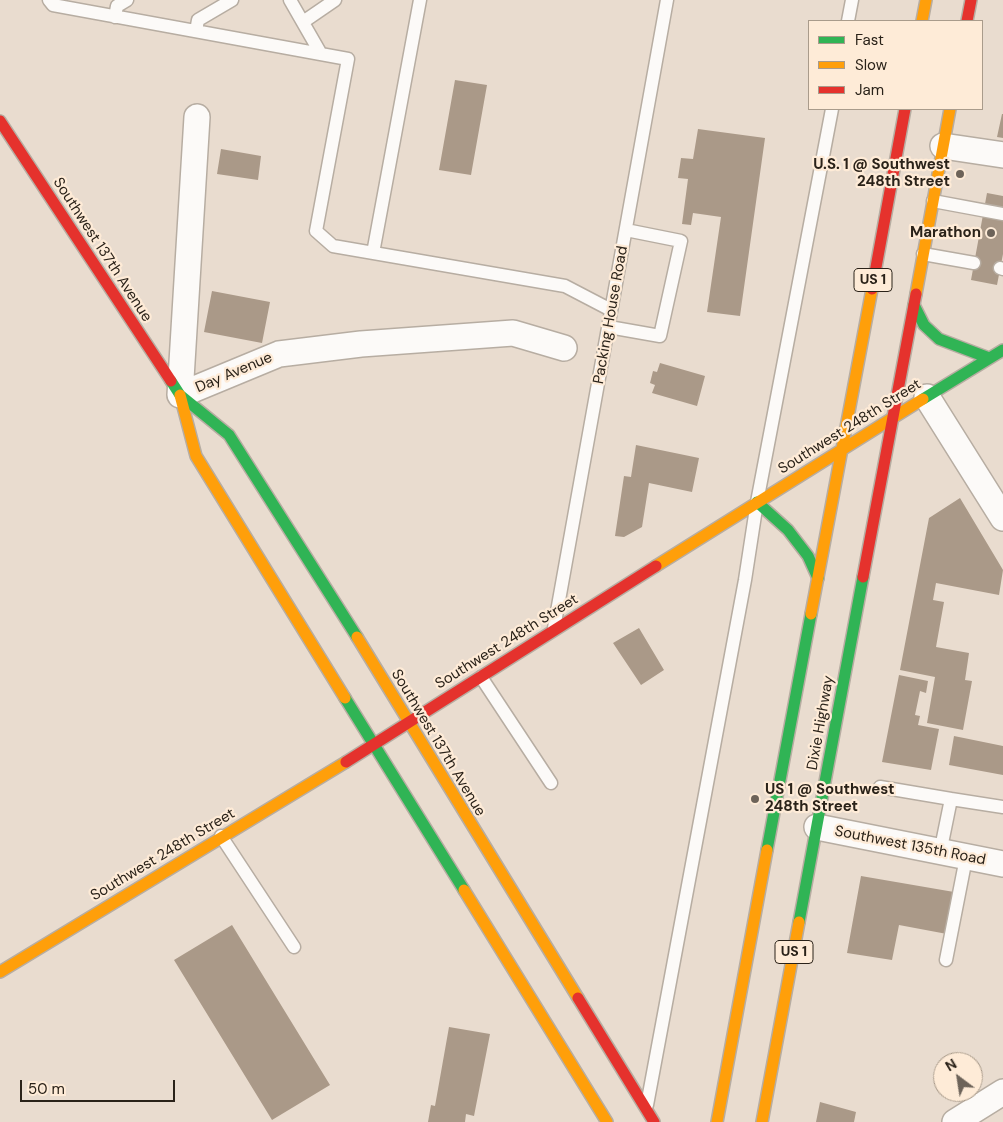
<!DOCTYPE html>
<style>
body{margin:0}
#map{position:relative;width:1003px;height:1122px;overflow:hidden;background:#e9dccf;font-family:"DM Sans",sans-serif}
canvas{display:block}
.legend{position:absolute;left:808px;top:20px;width:175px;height:90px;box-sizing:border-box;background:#feebd7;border:1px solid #a99b8b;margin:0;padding:6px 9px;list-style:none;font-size:15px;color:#2a2219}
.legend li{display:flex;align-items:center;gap:10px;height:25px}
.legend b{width:25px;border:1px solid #a99b8b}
.north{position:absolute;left:933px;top:1052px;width:50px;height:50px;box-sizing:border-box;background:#feebd7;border:1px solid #a99b8b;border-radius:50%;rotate:329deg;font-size:14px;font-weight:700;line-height:20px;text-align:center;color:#2a2219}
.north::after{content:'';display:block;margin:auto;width:18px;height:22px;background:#6d6359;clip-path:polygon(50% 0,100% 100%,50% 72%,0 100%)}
.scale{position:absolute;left:20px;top:1080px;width:155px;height:22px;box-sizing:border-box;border:2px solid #2a2219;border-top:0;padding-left:6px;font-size:15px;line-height:18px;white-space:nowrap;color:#2a2219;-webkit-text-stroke:4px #feebd7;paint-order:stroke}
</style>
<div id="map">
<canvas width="1003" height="1122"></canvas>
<ul class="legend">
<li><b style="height:6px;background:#30b455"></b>Fast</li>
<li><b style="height:6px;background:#ff9f0a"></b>Slow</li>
<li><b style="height:6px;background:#e5322d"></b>Jam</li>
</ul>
<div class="north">N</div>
<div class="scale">50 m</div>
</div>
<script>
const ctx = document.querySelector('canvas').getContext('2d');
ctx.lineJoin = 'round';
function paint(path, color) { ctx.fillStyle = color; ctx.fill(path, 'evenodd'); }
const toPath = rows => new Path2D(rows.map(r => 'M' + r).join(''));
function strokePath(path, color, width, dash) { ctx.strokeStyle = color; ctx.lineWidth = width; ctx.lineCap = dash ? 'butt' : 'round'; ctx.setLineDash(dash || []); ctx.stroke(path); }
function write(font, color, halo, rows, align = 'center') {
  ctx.font = font + ' "DM Sans",sans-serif'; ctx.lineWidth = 4.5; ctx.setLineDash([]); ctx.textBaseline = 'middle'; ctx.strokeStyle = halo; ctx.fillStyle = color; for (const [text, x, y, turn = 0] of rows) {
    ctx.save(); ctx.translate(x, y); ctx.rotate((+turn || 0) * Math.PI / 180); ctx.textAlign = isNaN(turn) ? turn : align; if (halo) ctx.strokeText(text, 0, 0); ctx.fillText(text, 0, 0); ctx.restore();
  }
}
paint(toPath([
 [455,80,487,85,471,175,439,170],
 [1002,114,1003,114,1003,138,997,137],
 [698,129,765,138,740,316,707,312,721,217,693,213,691,225,682,224,688,179,678,178,681,158,693,159],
 [221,149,261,156,258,180,217,174],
 [987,193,1003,196,1003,254,997,285,971,280],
 [212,291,270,302,262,343,204,332],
 [660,363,705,376,697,406,652,393,655,385,650,383,653,371,657,372],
 [636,445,699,458,692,492,649,483,642,527,624,537,615,536,624,476,631,477],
 [960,498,1003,570,999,595,936,583,933,600,944,602,936,647,969,653,965,680,972,681,963,730,927,723,935,677,900,670,929,518],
 [639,628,664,670,641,685,613,643],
 [899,675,928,681,926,693,920,691,915,715,920,716,918,725,939,729,931,770,882,762],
 [954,736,1003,746,1003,775,949,765],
 [861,876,954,892,947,934,899,925,892,960,847,953],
 [232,925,330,1085,272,1120,174,960],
 [449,1027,490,1034,474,1116,466,1114,465,1122,428,1122,431,1105,435,1106],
 [820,1102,856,1112,854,1122,816,1122]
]), '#a98');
const lane = toPath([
 [49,0,53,5,348,59,316,231,333,246,565,286,611,310],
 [290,0,321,54],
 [115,17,117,6,127,0],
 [848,21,852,0],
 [303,22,335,0],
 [196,31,198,20,232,0],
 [933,201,1003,214],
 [373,253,420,0],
 [923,254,974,263],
 [1000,268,1003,269],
 [609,327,660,336,681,241,626,230],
 [554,628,667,0],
 [481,677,551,783],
 [880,787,951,799,940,853],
 [951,799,1003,807],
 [221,836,294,947],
 [946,960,966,858],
 [647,1105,745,580,757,502,832,109]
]);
const street = toPath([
 [197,117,180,395,279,354,361,344,513,333,564,348],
 [943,146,1003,155],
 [927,397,1003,518],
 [817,827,1003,864],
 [955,1122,1003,1092]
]);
const fast = toPath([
 [914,305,924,325,939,339,989,358],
 [171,381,180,395,229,435,357,637],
 [923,399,1003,350],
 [757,502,788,530,808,556,818,578],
 [345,698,464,890],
 [767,850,811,614],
 [799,922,863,577]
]);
const slow = toPath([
 [922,21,926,0],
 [916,294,950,109],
 [180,395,196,456,345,698],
 [656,566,923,399],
 [811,614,872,289],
 [357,637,578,998],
 [464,890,607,1122],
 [0,972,346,762],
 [717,1122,767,850],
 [762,1122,799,922]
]);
const jam = toPath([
 [967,21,971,0],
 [0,121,171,381],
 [872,289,905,109],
 [863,577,916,294],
 [346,762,656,566],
 [578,998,654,1122]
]);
strokePath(lane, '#b7ada2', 15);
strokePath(street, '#b7ada2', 28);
strokePath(fast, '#b7ada2', 14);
strokePath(slow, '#b7ada2', 14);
strokePath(jam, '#b7ada2', 14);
strokePath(lane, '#fcfaf8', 12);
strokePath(street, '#fcfaf8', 25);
strokePath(fast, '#30b455', 11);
strokePath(slow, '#ff9f0a', 11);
strokePath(jam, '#e5322d', 11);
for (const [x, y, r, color] of [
 [960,174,5,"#6d6359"],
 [991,233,5,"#6d6359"],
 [755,799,5,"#6d6359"]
]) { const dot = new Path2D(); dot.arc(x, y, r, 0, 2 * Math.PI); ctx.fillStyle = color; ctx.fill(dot); strokePath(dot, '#feebd7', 2); }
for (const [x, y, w] of [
 [873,280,38],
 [794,952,38]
]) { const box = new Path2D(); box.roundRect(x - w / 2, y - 11.5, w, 23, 4); ctx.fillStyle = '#feebd7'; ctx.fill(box); strokePath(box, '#2a2219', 1); }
write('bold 14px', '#2a2219', null, [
 ["US 1",873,280],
 ["US 1",794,952]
]);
write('bold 15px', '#2a2219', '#feebd7', [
 ["U.S. 1 @ Southwest",950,165],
 ["248th Street",950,182],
 ["Marathon",981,233],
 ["US 1 @ Southwest",765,790,"left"],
 ["248th Street",765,807,"left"]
], 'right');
write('15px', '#2a2219', '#feebd7', [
 ["Southwest 137th Avenue",102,250,57],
 ["Packing House Road",611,315,-80],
 ["Day Avenue",234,373,-23],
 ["Southwest 248th Street",850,427,-32],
 ["Southwest 248th Street",507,642,-32],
 ["Dixie Highway",821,723,-80],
 ["Southwest 137th Avenue",438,743,59],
 ["Southwest 135th Road",910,846,11],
 ["Southwest 248th Street",163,855,-31]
]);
</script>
